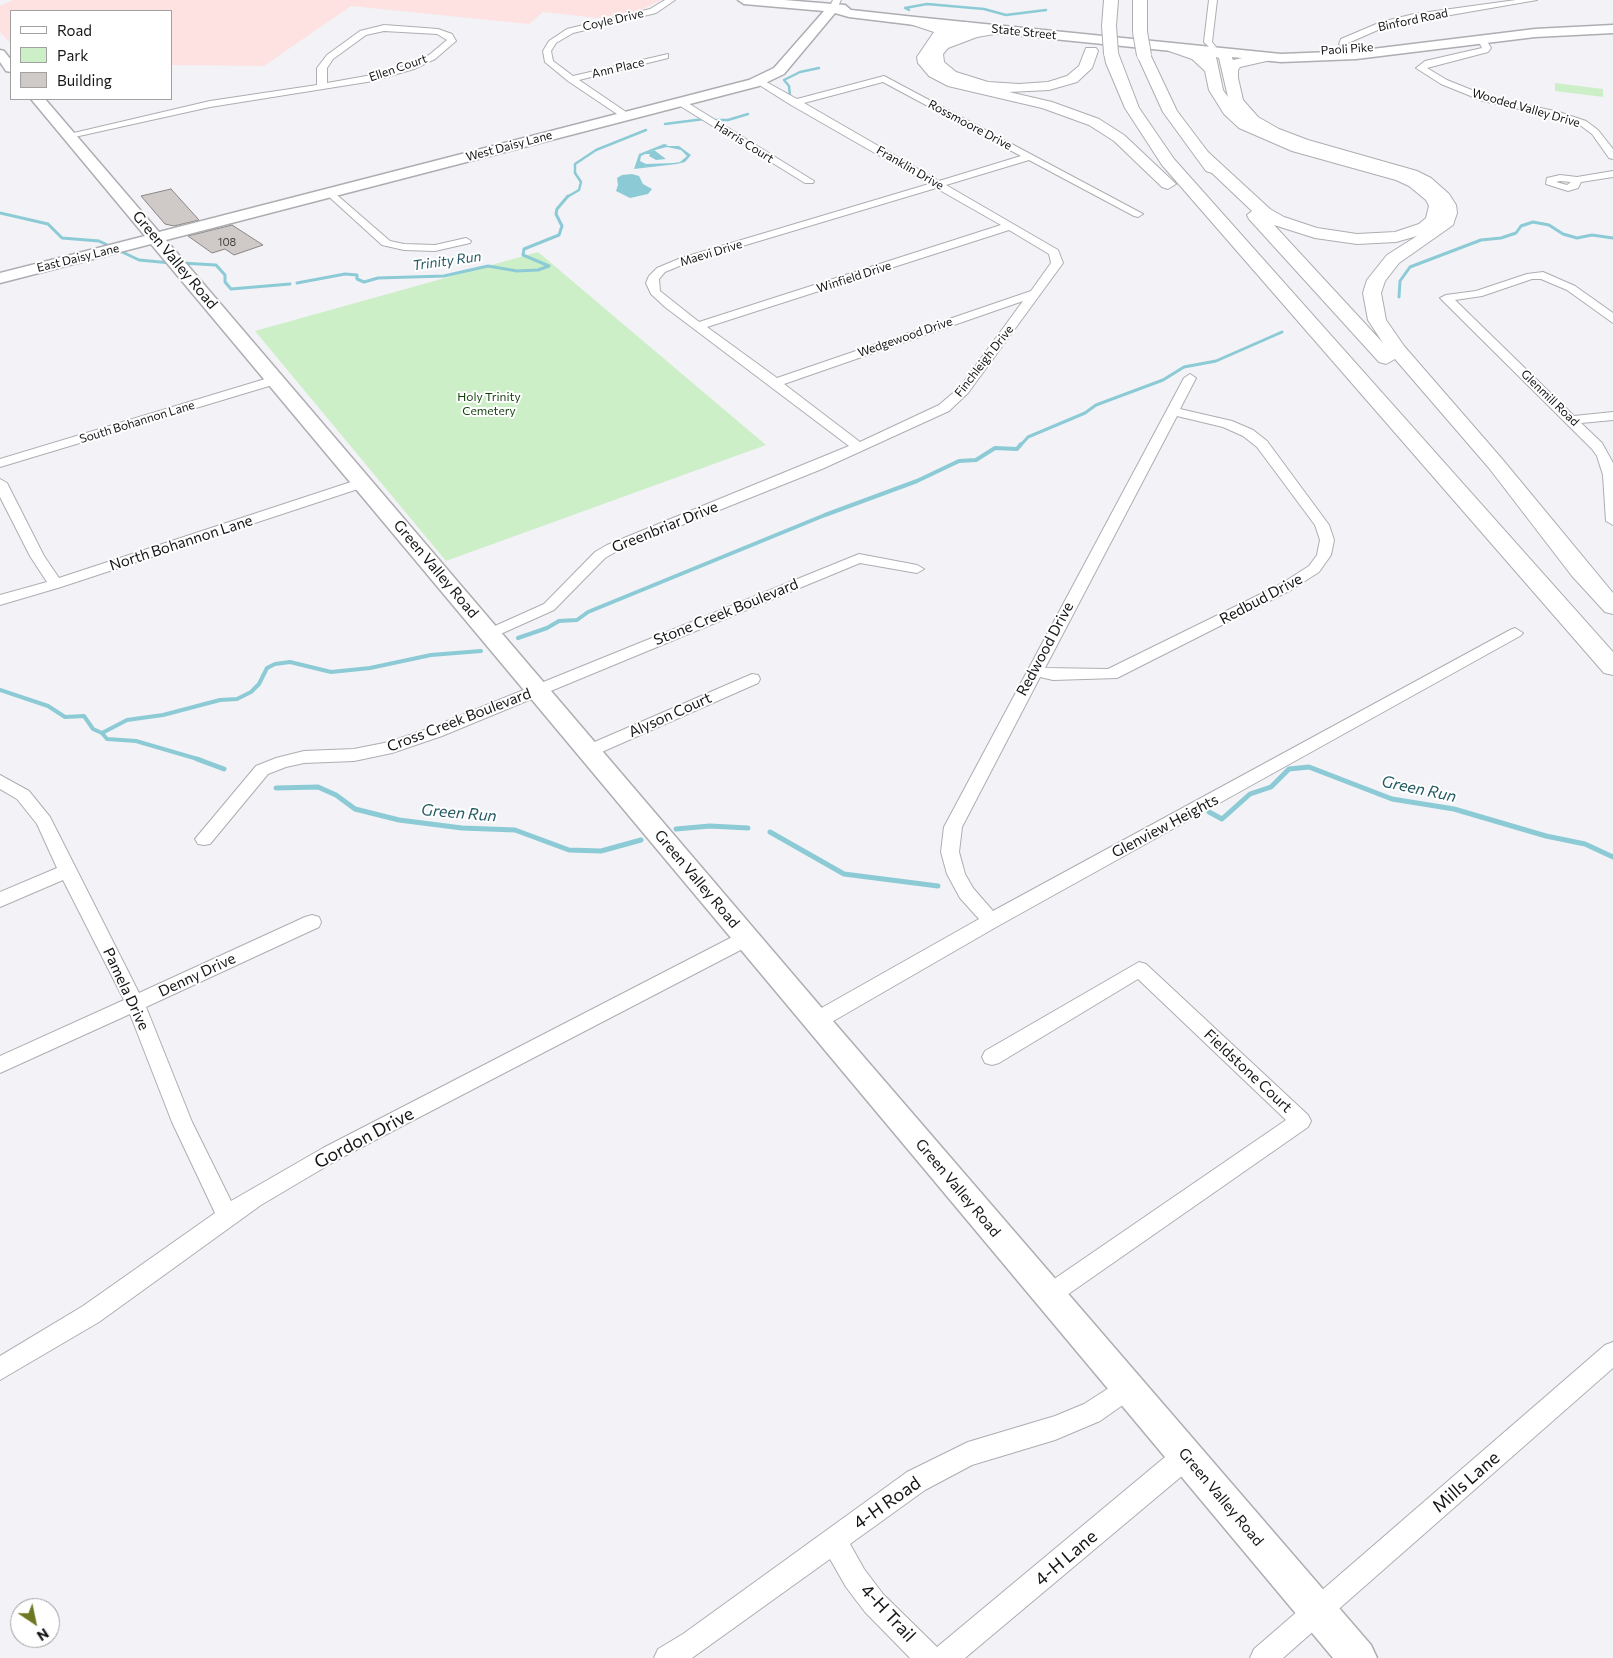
<!DOCTYPE html>
<style>
body{margin:0}
#map{position:relative;width:1613px;height:1658px;overflow:hidden;background:#f2f2f7;font-family:Commissioner,sans-serif}
canvas{display:block}
.legend{position:absolute;left:10px;top:10px;width:162px;height:90px;box-sizing:border-box;background:#fff;border:1px solid #a1a1a2;margin:0;padding:6px 9px;list-style:none;font-size:15px;color:#141516}
.legend li{display:flex;align-items:center;gap:10px;height:25px}
.legend b{width:25px;border:1px solid #a1a1a2}
.north{position:absolute;left:10px;top:1598px;width:50px;height:50px;box-sizing:border-box;background:#fff;border:1px solid #a1a1a2;border-radius:50%;rotate:146deg;font-size:14px;font-weight:700;line-height:20px;text-align:center;color:#141516}
.north::after{content:'';display:block;margin:auto;width:18px;height:22px;background:#6e7824;clip-path:polygon(50% 0,100% 100%,50% 72%,0 100%)}
</style>
<div id="map">
<canvas width="1613" height="1658"></canvas>
<ul class="legend">
<li><b style="height:6px;background:#fff"></b>Road</li>
<li><b style="height:14px;background:#cdefc8"></b>Park</li>
<li><b style="height:14px;background:#cfcac8"></b>Building</li>
</ul>
<div class="north">N</div>
</div>
<script>
const ctx = document.querySelector('canvas').getContext('2d');
ctx.lineJoin = 'round';
function paint(path, color) { ctx.fillStyle = color; ctx.fill(path, 'evenodd'); }
const toPath = rows => new Path2D(rows.map(r => 'M' + r).join(''));
function strokePath(path, color, width, dash) { ctx.strokeStyle = color; ctx.lineWidth = width; ctx.lineCap = dash ? 'butt' : 'round'; ctx.setLineDash(dash || []); ctx.stroke(path); }
function write(font, color, halo, rows, align = 'center') {
  ctx.font = font + ' Commissioner,sans-serif'; ctx.lineWidth = 4; ctx.setLineDash([]); ctx.textBaseline = 'middle'; ctx.strokeStyle = halo; ctx.fillStyle = color; for (const [text, x, y, turn = 0] of rows) {
    ctx.save(); ctx.translate(x, y); ctx.rotate((+turn || 0) * Math.PI / 180); ctx.textAlign = isNaN(turn) ? turn : align; if (halo) ctx.strokeText(text, 0, 0); ctx.fillText(text, 0, 0); ctx.restore();
  }
}
paint(toPath([
 [13,0,661,0,639,11,597,18,543,12,529,24,351,6,264,66,171,65,171,11,11,11,11,44,0,32,0,6]
]), '#fde2e1');
paint(toPath([
 [1555,83,1603,89,1603,97,1555,91],
 [538,252,766,445,446,561,255,331]
]), '#cdefc8');
paint(toPath([
 [664,144,668,145,666,146,679,146,691,155,685,162,677,164,634,169,639,154],
 [667,147,681,150,687,156,680,162,674,163,646,164,640,161,641,156,645,154,650,154,649,156,656,160,666,159,654,150,647,152],
 [632,174,639,176,643,184,652,189,648,194,630,198,616,191,618,185,617,178,622,175]
]), '#8ccbd5');
strokePath(toPath([
 [909,10,905,8,927,4,984,9,1006,15,1046,10],
 [790,96,789,86,784,80,800,72,819,68],
 [716,120,728,120,748,114],
 [665,124,704,119],
 [567,197,579,190,581,182,575,173,575,164,596,150,646,130]
]), '#8ccbd5', 2.5);
strokePath(toPath([
 [0,213,48,224,62,238,99,241,139,260,171,263],
 [181,263,216,265,225,275,225,282,231,289,290,284],
 [297,283,345,274,357,275,357,279,364,282,378,278,444,276,488,266,517,271,538,270,549,266,523,255,524,249,559,235,562,226,556,214,557,209,568,196],
 [1399,297,1400,281,1410,267,1481,240,1501,238,1516,233,1521,226,1533,222,1549,225,1563,234,1577,238,1592,235,1613,238],
 [1020,446,1028,437,1085,413,1096,405,1163,380,1184,367,1216,361,1282,332]
]), '#8ccbd5', 3);
strokePath(toPath([
 [518,638,547,628,559,621,577,620,588,612,825,515,917,481,959,461,976,460,995,448,1017,449,1021,444],
 [0,690,48,706,65,717,84,716,93,729,102,733,107,739,136,741,201,760],
 [102,733,127,720,163,715,220,700,237,699,251,692,259,684,267,668,275,664,290,662,331,672,370,668,431,655,481,651]
]), '#8ccbd5', 4);
strokePath(toPath([
 [197,759,224,769],
 [276,788,318,787,336,795,355,809,399,820,462,828,515,830,569,850,601,851,641,840],
 [1209,812,1222,819,1250,794,1271,787,1289,769,1309,767,1392,799,1454,809,1546,836,1585,844,1613,857],
 [676,829,710,826,748,828],
 [770,832,844,874,938,886]
]), '#8ccbd5', 5);
const building = toPath([
 [171,189,199,220,174,226,165,224,141,196,171,189],
 [232,225,263,245,234,255,225,249,212,253,188,236,232,225]
]);
paint(building, '#cfcac8');
strokePath(building, '#8a8584', 1);
const street = toPath([
 [665,0,675,0,656,13,573,33,556,43,551,51,553,61,573,76,668,54,668,58,579,80,629,114,629,118,623,118,568,81,545,62,543,51,549,41,567,29,650,9,665,0],
 [833,0,841,0,836,10,833,11,829,8,833,0],
 [1209,0,1217,0,1212,42,1216,47,1212,50,1204,42,1209,0],
 [1516,0,1537,0,1387,26,1348,43,1360,55,1356,58,1339,44,1341,39,1381,22,1414,14,1516,0],
 [384,25,438,29,452,34,456,41,435,59,414,69,373,81,210,107,70,138,65,135,210,101,317,85,317,68,327,55,360,31,384,25],
 [384,31,437,34,447,40,429,55,408,65,372,75,327,83,327,68,333,59,366,35,384,31],
 [1482,37,1485,38,1491,48,1488,52,1427,68,1447,80,1489,97,1559,112,1586,121,1598,130,1613,149,1613,159,1609,158,1592,134,1580,125,1556,117,1483,101,1441,84,1416,68,1425,61,1482,48,1478,40,1482,37],
 [884,76,1143,214,1138,217,1134,216,1029,160,946,185,1058,250,1063,263,968,393,949,411,822,469,617,551,605,558,554,610,496,636,486,636,483,633,486,630,544,604,595,552,607,545,849,446,665,307,651,294,646,283,649,276,657,268,681,258,929,184,791,105,753,81,761,79,797,99,884,76],
 [883,82,1021,156,939,181,804,103,883,82],
 [936,188,1001,225,699,322,660,291,659,279,665,272,689,262,936,188],
 [1009,230,1049,254,1051,263,1031,291,777,378,707,327,1009,230],
 [1023,301,960,387,939,405,860,442,784,384,1023,301],
 [677,100,683,100,814,181,813,183,805,183,677,104,677,100],
 [1613,171,1613,177,1581,182,1578,188,1568,191,1546,184,1547,178,1560,175,1577,177,1613,171],
 [1560,181,1571,182,1567,185,1556,182,1560,181],
 [330,189,390,241,404,244,435,245,466,238,471,241,470,243,435,251,404,250,382,245,326,194,326,190,330,189],
 [1543,272,1575,286,1613,313,1613,323,1567,290,1541,279,1532,279,1482,296,1455,300,1574,416,1613,412,1613,420,1581,423,1602,443,1613,463,1613,525,1606,521,1603,475,1597,456,1592,449,1440,298,1446,295,1476,291,1527,274,1543,272],
 [1190,374,1196,378,1180,409,1232,421,1253,430,1267,441,1329,525,1334,540,1331,555,1319,572,1291,590,1117,678,1053,680,1040,677,962,827,959,852,965,874,973,888,993,911,1510,630,1515,628,1523,633,1520,636,998,926,823,1027,816,1029,809,1027,806,1021,809,1015,979,919,960,898,947,874,941,852,944,827,1184,378,1190,374],
 [1177,416,1223,427,1243,436,1257,447,1315,525,1320,540,1317,555,1309,566,1281,584,1108,669,1045,668,1177,416],
 [275,376,279,377,281,380,279,383,0,467,0,459,275,376],
 [0,479,7,483,44,556,59,578,357,480,367,480,369,483,367,486,61,587,0,605,0,595,47,582,30,556,0,497,0,479],
 [859,554,917,565,924,569,917,573,860,563,442,736,392,753,354,761,304,763,286,767,268,774,210,844,204,845,198,844,195,839,256,766,276,758,304,751,354,749,389,742,430,728,859,554],
 [752,674,758,675,760,679,758,683,595,755,583,755,581,751,583,747,752,674],
 [0,775,29,791,50,817,139,993,305,917,312,915,319,917,321,922,319,927,146,1007,192,1122,231,1201,323,1148,740,933,747,931,754,933,756,938,754,943,337,1160,261,1205,99,1322,0,1380,0,1356,83,1306,215,1213,172,1122,130,1014,0,1073,0,1056,124,1000,63,880,0,907,0,892,57,868,37,824,17,799,0,789,0,775],
 [1139,962,1146,964,1308,1115,1311,1121,1308,1127,1057,1302,1049,1306,1041,1302,1038,1295,1041,1288,1286,1120,1138,979,999,1063,992,1065,985,1063,982,1057,985,1051,1139,962],
 [1613,1342,1613,1368,1283,1658,1250,1658,1254,1649,1605,1345,1613,1342],
 [1129,1375,1137,1379,1141,1387,1137,1395,1100,1421,1055,1440,972,1465,925,1490,850,1544,864,1569,883,1594,937,1647,1177,1447,1186,1444,1195,1447,1198,1456,1195,1465,965,1658,910,1658,865,1612,846,1587,830,1559,692,1658,654,1658,658,1649,683,1634,907,1472,968,1442,1055,1416,1084,1404,1129,1375]
]);
const secondary = toPath([
 [738,0,784,0,845,5,851,10,915,17,1281,54,1356,51,1535,29,1613,25,1613,33,1535,37,1356,59,1281,62,915,25,849,17,835,13,784,74,759,86,166,240,826,1013,1371,1645,1377,1658,1333,1658,151,244,0,283,0,273,145,236,31,99,45,99,159,232,749,80,774,68,824,11,744,4,738,0],
 [0,50,4,51,11,60,11,72,6,71,0,62,0,50]
]);
const highway = toPath([
 [1104,0,1118,0,1116,26,1109,30,1102,26,1104,0],
 [1133,0,1147,0,1147,32,1145,35,1135,35,1133,32,1133,0],
 [915,17,945,28,965,22,970,23,972,29,1006,26,1008,29,1006,32,977,37,948,48,943,54,944,62,956,72,988,82,1019,84,1048,82,1067,76,1079,66,1086,48,1096,48,1098,51,1092,68,1077,82,1049,90,1009,92,1052,102,1099,119,1124,135,1176,184,1168,189,1162,187,1114,141,1089,125,1042,108,948,86,929,76,918,63,917,57,934,32,910,24,908,21,915,17],
 [1174,44,1203,54,1212,49,1222,49,1230,53,1233,60,1266,53,1271,54,1273,57,1271,60,1240,67,1238,70,1238,78,1243,100,1258,117,1279,129,1308,140,1417,171,1431,178,1449,194,1456,205,1457,213,1453,225,1399,263,1385,281,1381,293,1386,320,1404,346,1503,460,1613,593,1613,614,1605,612,1572,576,1489,468,1395,359,1386,364,1379,362,1249,219,1247,215,1252,211,1212,173,1206,171,1163,112,1137,55,1144,51,1149,52,1177,111,1208,152,1270,209,1284,217,1317,228,1357,234,1395,232,1419,224,1426,218,1429,206,1426,200,1409,186,1396,180,1292,151,1239,128,1224,114,1209,90,1205,71,1192,59,1169,51,1167,48,1169,45,1174,44],
 [1216,57,1219,58,1228,97,1223,90,1216,57],
 [1274,225,1315,238,1357,244,1396,242,1417,236,1387,255,1367,280,1363,293,1368,320,1383,343,1274,225],
 [1111,49,1118,53,1139,108,1174,159,1613,652,1613,675,1604,673,1162,165,1125,108,1106,63,1104,53,1111,49]
]);
strokePath(street, '#adaeb2', 2);
strokePath(secondary, '#adaeb2', 3);
strokePath(highway, '#adaeb2', 2);
paint(street, '#fff');
paint(secondary, '#fff');
paint(highway, '#fff');
const highwayBridge = toPath([
 [1109,26,1111,53],
 [1140,32,1144,55]
]);
strokePath(highwayBridge, '#adaeb2', 16, []);
strokePath(highwayBridge, '#fff', 14);
write('11px', '#434242', null, [
 ["108",227,242]
]);
write('12px', '#141516', '#fff', [
 ["Coyle Drive",613,20,-13],
 ["Binford Road",1413,20,-12],
 ["State Street",1024,32,6],
 ["Paoli Pike",1347,49,-4],
 ["Ellen Court",398,68,-19],
 ["Ann Place",618,68,-13],
 ["Wooded Valley Drive",1526,108,16],
 ["Rossmoore Drive",970,125,28],
 ["Harris Court",744,142,32],
 ["West Daisy Lane",509,146,-15],
 ["Franklin Drive",910,168,30],
 ["Maevi Drive",711,253,-17],
 ["East Daisy Lane",78,258,-14],
 ["Winfield Drive",854,277,-18],
 ["Wedgewood Drive",905,337,-19],
 ["Finchleigh Drive",984,361,-52],
 ["Glenmill Road",1550,398,44],
 ["South Bohannon Lane",137,422,-17]
]);
write('12px', '#0e3e09', '#fff', [
 ["Holy Trinity",489,397],
 ["Cemetery",489,411]
]);
write('italic 14px', '#245a62', '#fff', [
 ["Trinity Run",447,261,-8]
]);
write('15px', '#141516', '#fff', [
 ["Green Valley Road",175,260,50],
 ["Greenbriar Drive",665,527,-22],
 ["North Bohannon Lane",181,543,-18],
 ["Green Valley Road",436,569,50],
 ["Redbud Drive",1261,599,-28],
 ["Stone Creek Boulevard",726,612,-22],
 ["Redwood Drive",1045,649,-62],
 ["Alyson Court",670,715,-24],
 ["Cross Creek Boulevard",459,720,-21],
 ["Glenview Heights",1165,826,-28],
 ["Green Valley Road",697,879,50],
 ["Denny Drive",197,975,-25],
 ["Pamela Drive",126,989,65],
 ["Fieldstone Court",1248,1071,43],
 ["Green Valley Road",958,1188,50],
 ["Green Valley Road",1221,1497,50]
]);
write('italic 16px', '#245a62', '#fff', [
 ["Green Run",1419,789,12],
 ["Green Run",459,813,5]
]);
write('18px', '#141516', '#fff', [
 ["Gordon Drive",364,1138,-28],
 ["Mills Lane",1466,1482,-41],
 ["4-H Road",887,1503,-35],
 ["4-H Lane",1066,1558,-40],
 ["4-H Trail",888,1613,47]
]);
</script>
